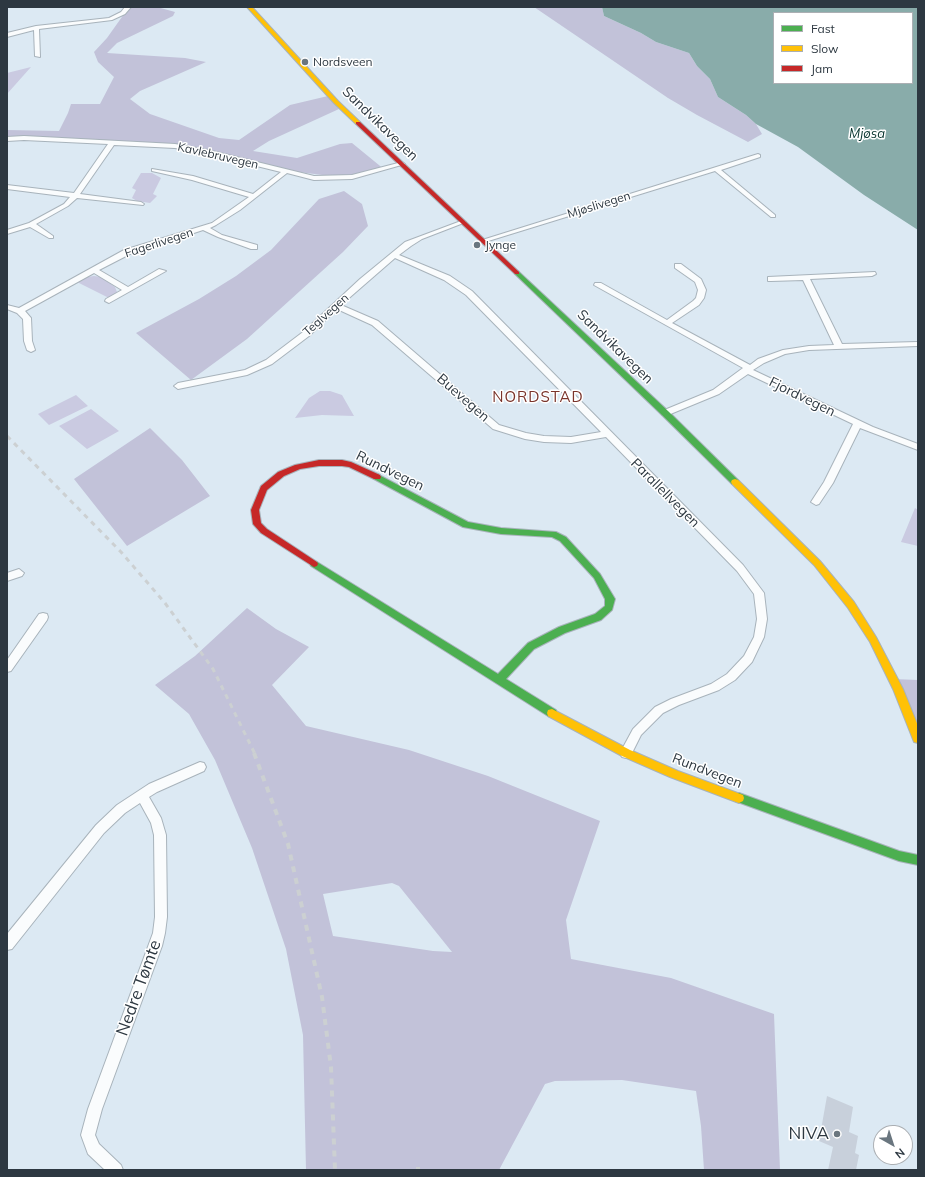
<!DOCTYPE html>
<meta charset="utf-8">
<style>
body{margin:0}
#map{position:relative;width:925px;height:1177px;overflow:hidden;background:#dce9f3;font-family:Mulish,sans-serif}
canvas{display:block}
.frame{position:absolute;inset:0;border:8px solid #2d3841;pointer-events:none}
.legend{position:absolute;left:773px;top:12px;width:140px;height:72px;box-sizing:border-box;background:#fff;border:1px solid #abafb3;margin:0;padding:5px 7px;list-style:none;font-size:12px;color:#2d3841}
.legend li{display:flex;align-items:center;gap:8px;height:20px}
.legend b{width:20px;border:1px solid #abafb3}
.north{position:absolute;left:873px;top:1125px;width:40px;height:40px;box-sizing:border-box;background:#fff;border:1px solid #abafb3;border-radius:50%;rotate:141deg;font-size:11px;font-weight:700;line-height:16px;text-align:center;color:#2d3841}
.north::after{content:'';display:block;margin:auto;width:14px;height:18px;background:#6a767f;clip-path:polygon(50% 0,100% 100%,50% 72%,0 100%)}
</style>
<div id="map">
<canvas width="925" height="1177"></canvas>
<div class="frame"></div>
<ul class="legend">
<li><b style="height:5px;background:#4caf50"></b>Fast</li>
<li><b style="height:5px;background:#ffc107"></b>Slow</li>
<li><b style="height:5px;background:#c62828"></b>Jam</li>
</ul>
<div class="north">N</div>
</div>
<script>
const ctx = document.querySelector('canvas').getContext('2d');
ctx.lineJoin = 'round';
function paint(path, color) { ctx.fillStyle = color; ctx.fill(path, 'evenodd'); }
const toPath = rows => new Path2D(rows.map(r => 'M' + r).join(''));
function strokePath(path, color, width, dash) { ctx.strokeStyle = color; ctx.lineWidth = width; ctx.lineCap = dash ? 'butt' : 'round'; ctx.setLineDash(dash || []); ctx.stroke(path); }
function write(font, color, halo, rows, align = 'center') {
  ctx.font = font + ' Mulish,sans-serif'; ctx.lineWidth = 3; ctx.setLineDash([]); ctx.textBaseline = 'middle'; ctx.strokeStyle = halo; ctx.fillStyle = color; for (const [text, x, y, turn = 0] of rows) {
    ctx.save(); ctx.translate(x, y); ctx.rotate((+turn || 0) * Math.PI / 180); ctx.textAlign = isNaN(turn) ? turn : align; if (halo) ctx.strokeText(text, 0, 0); ctx.fillText(text, 0, 0); ctx.restore();
  }
}
paint(toPath([
 [31,67,7,94,7,73],
 [141,173,152,173,161,178,153,194,157,196,150,203,137,201,132,198,136,190,132,188],
 [94,276,101,277,115,287,117,292,109,298,77,282,87,277],
 [320,391,330,391,342,395,354,416,322,415,295,418,309,398],
 [76,395,88,406,49,425,38,414],
 [91,409,119,431,87,449,59,426],
 [915,508,918,510,918,546,901,542]
]), '#cacae1');
paint(toPath([
 [129,7,157,7,175,12,173,16,117,43,107,53,185,58,206,62,140,91,130,99,150,114,219,138,239,140,290,105,328,96,339,109,269,141,253,151,297,158,340,144,352,143,385,170,346,178,291,171,249,161,162,147,7,136,7,130,59,131,68,113,71,104,100,104,114,77,98,62,94,52,107,38],
 [534,7,602,7,604,16,641,33,656,42,689,53,697,66,710,79,718,97,746,115,756,124,762,134,748,142,697,115,668,98],
 [344,191,362,204,368,226,343,252,247,339,191,380,136,333,199,299,236,276,271,250,319,199],
 [150,428,182,460,210,496,127,546,74,479],
 [247,608,276,629,309,647,272,685,306,726,409,750,488,776,600,821,566,920,571,959,671,978,774,1014,780,1170,704,1170,701,1126,696,1091,622,1080,555,1081,545,1084,499,1170,306,1170,303,1035,286,949,252,848,215,760,189,714,155,685,195,656],
 [392,883,399,886,452,952,433,951,333,936,323,894],
 [893,679,918,680,918,728]
]), '#c2c2d9');
paint(toPath([
 [602,7,918,7,918,230,864,195,798,147,756,124,746,115,718,97,710,79,697,66,689,53,656,42,641,33,604,16],
 [774,13,912,13,912,83,774,83]
]), '#89acaa');
paint(toPath([
 [827,1096,853,1107,849,1132,858,1136,855,1153,859,1155,856,1170,828,1170,833,1147,819,1141]
]), '#c8d0db');
const street = toPath([
 [125,7,131,7,125,14,112,20,39,29,40,57,35,56,34,30,7,37,7,33,36,26,109,18,121,12,125,7],
 [24,136,175,144,208,150,314,176,352,175,402,162,405,164,352,179,314,180,287,173,240,210,216,225,210,228,222,235,257,245,257,249,251,249,218,237,203,230,130,254,99,270,128,287,159,269,166,271,109,303,105,301,106,299,122,290,94,273,25,311,31,318,32,341,35,350,31,352,27,350,24,341,23,319,17,313,7,309,7,305,19,308,124,250,212,223,249,197,192,180,152,171,152,169,193,176,253,194,281,172,208,154,175,148,114,145,80,194,141,202,144,204,143,205,77,198,68,206,36,224,53,236,53,238,49,238,30,227,7,234,7,230,29,223,64,204,70,197,7,189,7,185,74,193,108,144,24,140,7,141,7,137,24,136],
 [758,154,760,155,760,157,721,170,775,215,775,217,771,217,715,171,485,242,479,241,758,154],
 [461,221,466,222,422,239,411,246,399,255,450,276,472,291,743,565,764,593,767,619,764,637,752,662,735,680,719,690,679,705,663,713,641,735,630,757,626,758,622,757,620,753,633,729,655,707,671,699,711,684,727,674,744,656,754,637,757,619,754,594,737,571,606,437,571,443,544,442,525,439,493,429,372,325,337,309,309,336,272,364,247,375,178,389,174,386,178,383,245,370,266,360,303,332,360,279,405,242,461,221],
 [395,258,444,280,466,295,601,432,571,437,544,436,526,433,499,425,378,321,341,305,395,258],
 [675,264,681,264,701,279,706,290,704,298,699,305,672,323,750,365,758,359,783,350,809,346,834,345,803,280,771,281,768,281,768,277,875,272,876,274,872,276,810,279,842,344,918,342,918,346,809,350,785,354,764,363,753,370,873,427,918,444,918,450,860,428,833,483,819,504,816,505,811,502,824,482,853,424,748,374,719,394,668,415,662,415,662,411,713,390,743,368,594,285,595,283,601,283,667,320,693,301,696,298,698,290,695,282,675,268,675,264],
 [19,569,24,573,22,576,7,581,7,573,19,569],
 [43,613,47,614,48,617,47,620,11,671,7,672,7,660,39,614,43,613],
 [200,762,204,763,206,767,204,771,157,792,149,797,161,818,166,835,167,917,165,933,162,946,102,1109,95,1135,99,1144,121,1165,123,1170,105,1170,88,1154,81,1135,88,1109,153,933,155,917,154,835,151,823,140,803,125,813,104,833,12,949,7,950,7,934,96,825,117,805,149,784,200,762]
]);
const fast = toPath([
 [517,271,519,272,668,411,738,480,739,482,738,484,732,484,662,415,515,274,515,272,517,271],
 [377,474,468,522,501,528,556,532,566,537,600,574,615,599,612,610,601,620,565,633,534,649,506,679,556,710,557,713,556,716,552,717,548,716,311,566,310,564,311,562,317,562,498,674,528,643,559,627,595,614,605,606,605,599,594,578,560,541,552,537,501,534,463,527,374,479,373,477,377,474],
 [739,793,899,851,918,855,918,865,899,861,735,801,734,798,735,795,739,793]
]);
const slow = toPath([
 [247,7,252,7,338,101,360,122,360,124,356,124,334,103,247,7],
 [735,479,738,480,820,561,854,602,876,637,903,689,918,726,918,743,914,742,893,689,870,642,848,608,814,565,732,484,731,482,732,480,735,479],
 [552,709,630,750,678,771,743,795,744,798,743,801,739,803,670,777,622,756,548,716,547,713,548,710,552,709]
]);
const jam = toPath([
 [356,122,360,122,519,272,519,274,515,274,356,124,356,122],
 [319,460,342,460,351,462,380,475,381,477,380,479,374,479,349,467,342,466,319,466,300,469,284,476,267,490,259,510,261,523,267,529,317,562,318,564,317,566,314,567,261,533,253,524,251,510,261,486,278,472,295,465,319,460]
]);
strokePath(street, '#a8b3bb', 2);
strokePath(fast, '#a8b3bb', 2);
strokePath(slow, '#a8b3bb', 2);
strokePath(jam, '#a8b3bb', 2);
paint(street, '#fafcfd');
paint(fast, '#4caf50');
paint(slow, '#ffc107');
paint(jam, '#c62828');
strokePath(toPath([
 [7,436,121,552,165,603,213,669,255,754]
]), '#ccd0d2', 3, [5, 5]);
strokePath(toPath([
 [254,753,288,844,322,997,331,1067,335,1170],
 [418,1167,418,1170]
]), '#ccd0d2', 4, [6, 6]);
for (const [x, y, r, color] of [
 [305,62,4,"#6a767f"],
 [477,245,4,"#6a767f"],
 [837,1134,4,"#6a767f"]
]) { const dot = new Path2D(); dot.arc(x, y, r, 0, 2 * Math.PI); ctx.fillStyle = color; ctx.fill(dot); strokePath(dot, '#fff', 1.5); }
write('12px', '#2d3841', '#fff', [
 ["Nordsveen",313,62],
 ["Jynge",485,245]
], 'left');
write('12px', '#2d3841', '#fff', [
 ["Kavlebruvegen",218,156,13],
 ["Mjøslivegen",599,205,-17],
 ["Fagerlivegen",159,243,-18],
 ["Teglvegen",326,315,-42]
]);
write('italic 13px', '#07342e', '#fff', [
 ["Mjøsa",867,134]
]);
write('14px', '#2d3841', '#fff', [
 ["Sandvikavegen",380,124,44],
 ["Sandvikavegen",615,347,44],
 ["Fjordvegen",802,397,26],
 ["Buevegen",463,398,41],
 ["Rundvegen",390,471,26],
 ["Parallellvegen",665,493,45],
 ["Rundvegen",707,771,21]
]);
ctx.letterSpacing = '1px';
write('15px', '#7a342b', '#fff', [
 ["NORDSTAD",538,397]
]);
ctx.letterSpacing = '0px';
write('17px', '#2d3841', '#fff', [
 ["Nedre Tømte",139,988,-70]
]);
write('17px', '#2d3841', '#fff', [
 ["NIVA",829,1134]
], 'right');
</script>
